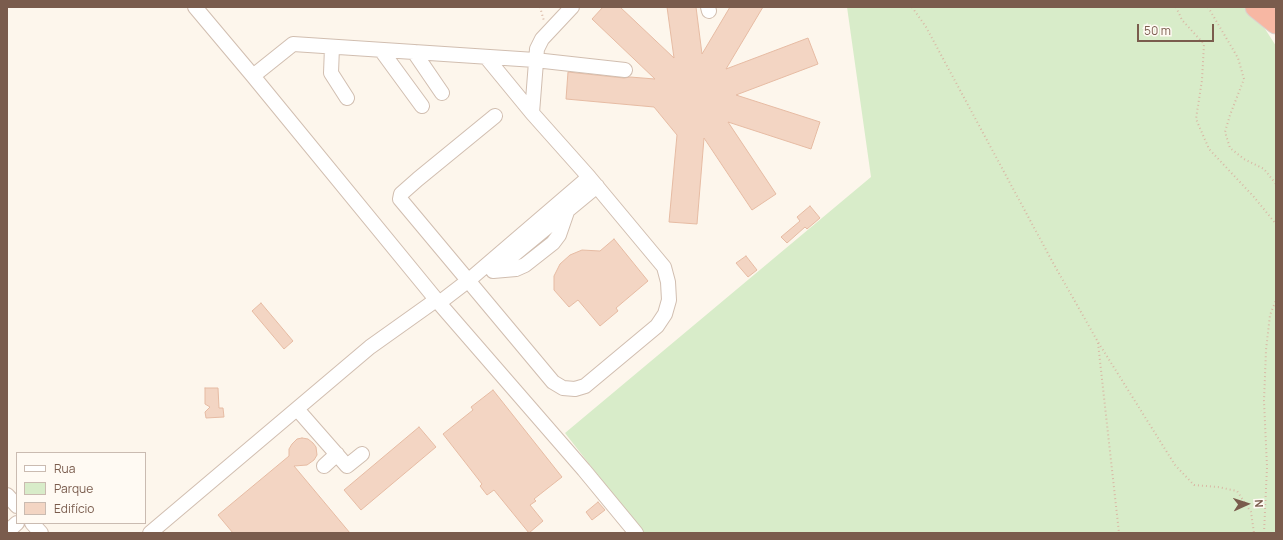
<!DOCTYPE html>
<meta charset="utf-8">
<style>
body{margin:0}
#map{position:relative;width:1283px;height:540px;overflow:hidden;background:#fdf6ec;font-family:Manrope,sans-serif}
canvas{display:block}
.frame{position:absolute;inset:0;border:8px solid #7a5c4d;pointer-events:none}
.legend{position:absolute;left:16px;top:452px;width:130px;height:72px;box-sizing:border-box;background:#fffaf3;border:1px solid #cabbb1;margin:0;padding:5px 7px;list-style:none;font-size:12px;color:#7a5c4d}
.legend li{display:flex;align-items:center;gap:8px;height:20px}
.legend b{width:20px;border:1px solid #cabbb1}
.north{position:absolute;left:1227px;top:484px;width:40px;height:40px;-webkit-text-stroke:3px #fffaf3;paint-order:stroke;rotate:87deg;font-size:11px;font-weight:700;line-height:16px;text-align:center;color:#7a5c4d}
.north::after{content:'';display:block;margin:auto;width:14px;height:18px;background:#7a5c4d;clip-path:polygon(50% 0,100% 100%,50% 72%,0 100%)}
.scale{position:absolute;left:1137px;top:24px;width:77px;height:18px;box-sizing:border-box;border:2px solid #7a5c4d;border-top:0;padding-left:5px;font-size:12px;line-height:14px;white-space:nowrap;color:#7a5c4d;-webkit-text-stroke:3px #fffaf3;paint-order:stroke}
</style>
<div id="map">
<canvas width="1283" height="540"></canvas>
<div class="frame"></div>
<ul class="legend">
<li><b style="height:5px;background:#fff"></b>Rua</li>
<li><b style="height:11px;background:#d8ecc9"></b>Parque</li>
<li><b style="height:11px;background:#f3d5c3"></b>Edifício</li>
</ul>
<div class="north">N</div>
<div class="scale">50 m</div>
</div>
<script>
const ctx = document.querySelector('canvas').getContext('2d');
ctx.lineJoin = 'round';
function paint(path, color) { ctx.fillStyle = color; ctx.fill(path, 'evenodd'); }
const toPath = rows => new Path2D(rows.map(r => 'M' + r).join(''));
function strokePath(path, color, width, dash) { ctx.strokeStyle = color; ctx.lineWidth = width; ctx.lineCap = dash ? 'butt' : 'round'; ctx.setLineDash(dash || []); ctx.stroke(path); }
paint(toPath([
 [847,7,1243,7,1260,21,1276,46,1276,533,643,533,565,433,871,177]
]), '#d8ecc9');
const building = toPath([
 [603,7,620,7,674,58,667,7,696,7,702,54,730,7,763,7,726,69,808,38,818,64,736,95,820,122,811,149,728,122,776,194,752,210,704,138,697,224,669,222,677,135,654,107,566,99,568,72,624,78,630,77,655,79,592,19,603,7],
 [810,206,820,218,807,229,805,227,787,243,781,237,800,221,797,217,810,206],
 [614,239,648,281,616,308,618,311,600,326,578,300,569,307,554,290,554,276,560,264,570,255,582,250,600,251,614,239],
 [746,256,757,270,748,277,736,263,746,256],
 [261,303,293,341,284,349,252,311,261,303],
 [205,388,218,388,219,408,223,408,224,417,206,418,205,412,210,407,205,404,205,388],
 [493,390,562,477,534,499,536,501,530,505,543,521,529,533,494,490,487,495,480,486,482,484,443,434,473,410,471,407,493,390],
 [419,427,436,447,361,510,344,490,419,427],
 [302,438,308,439,313,443,316,447,317,455,314,460,307,465,294,466,350,533,233,533,218,515,289,456,289,449,292,444,297,439,302,438],
 [598,502,605,510,592,520,586,512,598,502]
]);
paint(building, '#f3d5c3');
strokePath(building, '#e6bba3', 1);
const minor = toPath([
 [195,7,253,76,439,303,584,470,636,533],
 [708,7,709,11],
 [332,47,331,73,347,98],
 [381,50,422,106],
 [414,52,442,93],
 [486,57,532,113,537,49,542,39,572,7],
 [253,76,293,44,535,60,625,70],
 [495,116,418,179,401,194,400,199,553,382,563,388,575,389,585,386,657,326,665,314,669,300,668,282,664,267,589,177,532,113],
 [493,271,516,269,525,265,553,243,559,235,568,209],
 [494,271,597,186],
 [439,303,469,280,589,177],
 [297,409,347,466,362,454],
 [324,466,337,454],
 [7,495,17,506],
 [32,523,41,533],
 [7,532,17,523],
 [150,533,370,347,436,300]
]);
const highway = toPath([
 [1256,7,1276,23]
]);
strokePath(minor, '#d1beb0', 16);
strokePath(highway, '#dad1cd', 23);
strokePath(toPath([
 [540,7,544,21],
 [912,7,926,27,1052,261,1098,342,1175,465,1194,485,1218,487,1237,491,1251,512,1254,533],
 [1176,7,1182,20,1204,44,1202,80,1196,119,1209,149,1254,197,1276,224],
 [1208,7,1238,58,1244,79,1230,115,1225,132,1230,148,1244,159,1264,169,1276,184],
 [1098,343,1119,533],
 [1264,533,1267,467,1264,401,1266,350,1270,315,1276,300]
]), '#d9b8a5', 2, [1, 3]);
strokePath(minor, '#fff', 14);
strokePath(highway, '#f7b7a3', 21);
</script>
